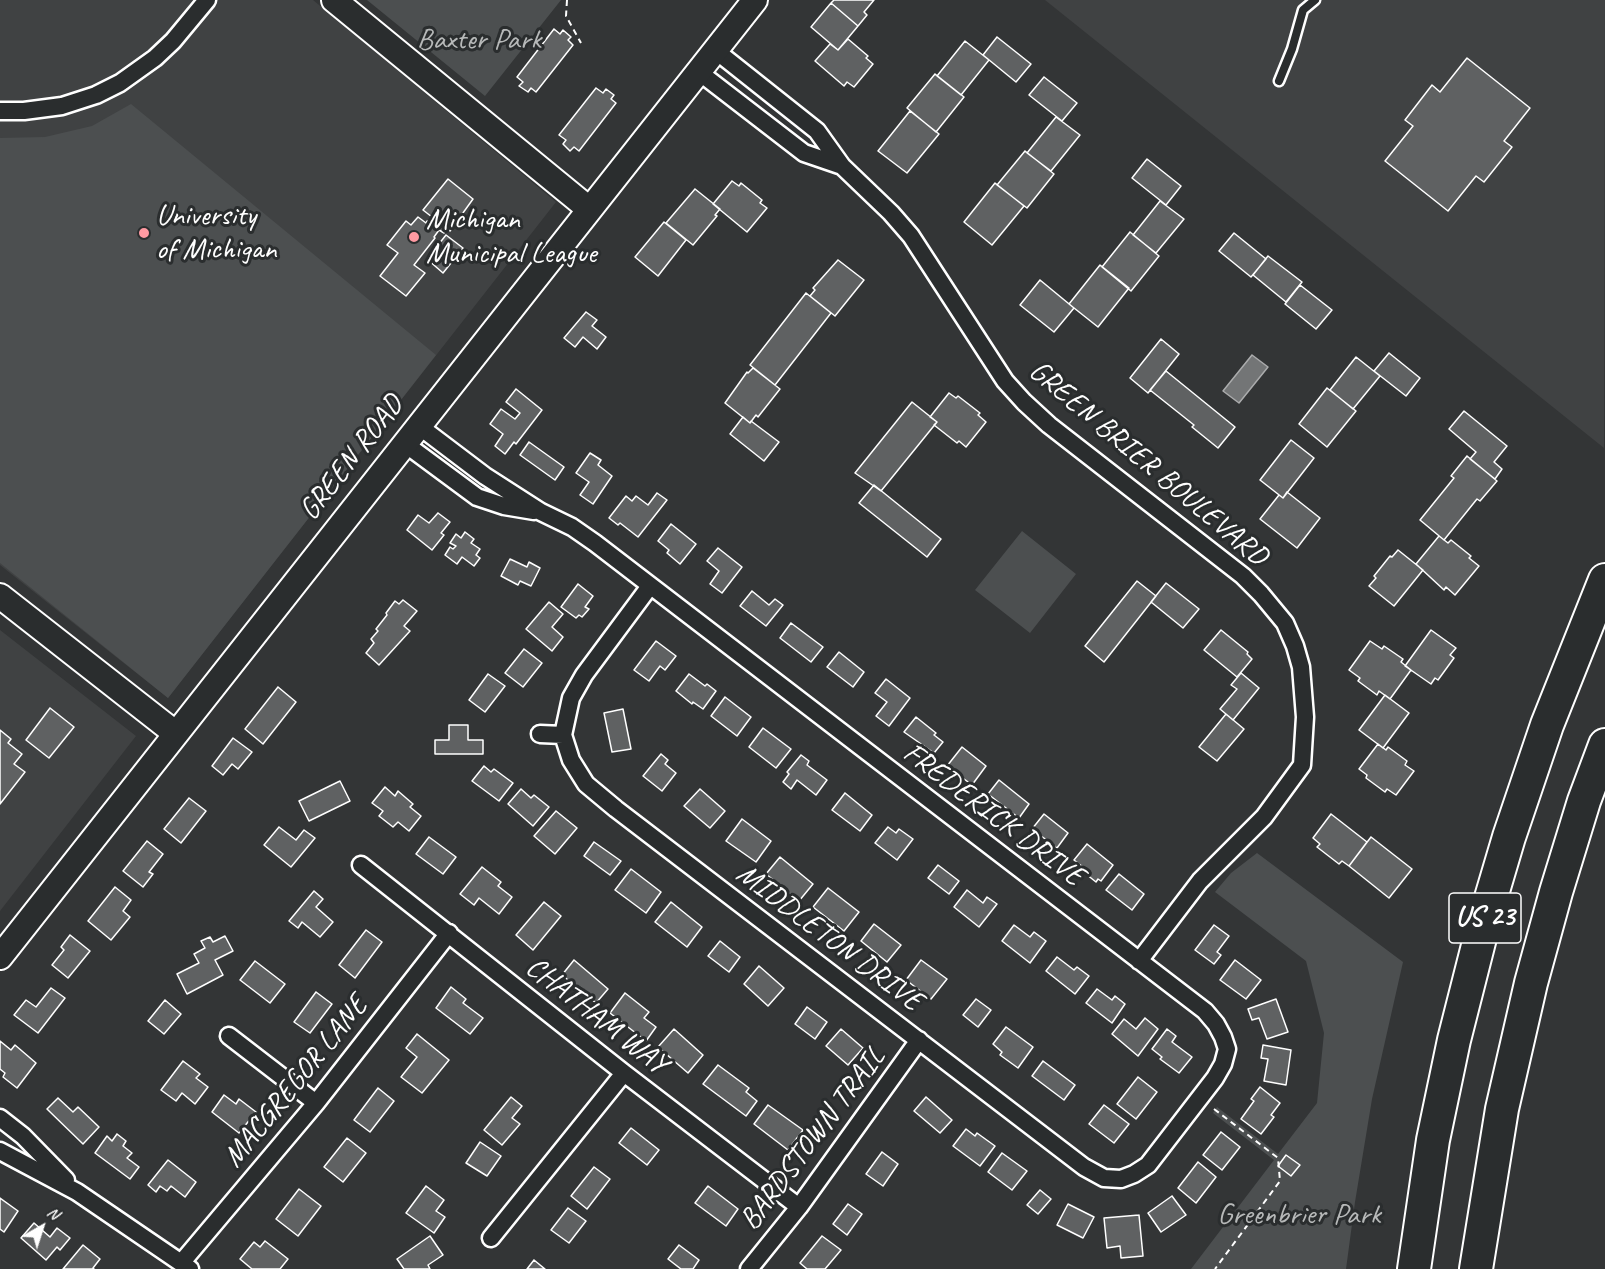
<!DOCTYPE html>
<style>
body{margin:0}
#map{position:relative;width:1605px;height:1269px;overflow:hidden;background:#333536;font-family:Caveat,sans-serif}
canvas{display:block}
.north{position:absolute;left:12px;top:1197px;width:60px;height:60px;-webkit-text-stroke:4px #2a2d2e;paint-order:stroke;rotate:39deg;font-size:16px;font-weight:700;line-height:24px;text-align:center;color:#fff}
.north::after{content:'';display:block;margin:auto;width:21px;height:27px;background:#fff;clip-path:polygon(50% 0,100% 100%,50% 72%,0 100%)}
</style>
<div id="map">
<canvas width="1605" height="1269"></canvas>
<div class="north">N</div>
</div>
<script>
const ctx = document.querySelector('canvas').getContext('2d');
ctx.lineJoin = 'round';
function paint(path, color) { ctx.fillStyle = color; ctx.fill(path, 'evenodd'); }
const toPath = rows => new Path2D(rows.map(r => 'M' + r).join(''));
function strokePath(path, color, width, dash) { ctx.strokeStyle = color; ctx.lineWidth = width; ctx.lineCap = dash ? 'butt' : 'round'; ctx.setLineDash(dash || []); ctx.stroke(path); }
function write(font, color, halo, rows, align = 'center') {
  ctx.font = font + ' Caveat,sans-serif'; ctx.lineWidth = 6; ctx.setLineDash([]); ctx.textBaseline = 'middle'; ctx.strokeStyle = halo; ctx.fillStyle = color; for (const [text, x, y, turn = 0] of rows) {
    ctx.save(); ctx.translate(x, y); ctx.rotate((+turn || 0) * Math.PI / 180); ctx.textAlign = isNaN(turn) ? turn : align; if (halo) ctx.strokeText(text, 0, 0); ctx.fillText(text, 0, 0); ctx.restore();
  }
}
paint(toPath([
 [0,0,313,0,556,202,168,698,0,565],
 [1045,0,1605,0,1604,448],
 [0,630,136,736,0,911]
]), '#404243');
paint(toPath([
 [367,0,561,0,485,96],
 [131,104,436,355,168,698,0,563,0,138,45,137,92,126],
 [1022,531,1076,574,1030,633,975,590],
 [1257,853,1403,962,1372,1099,1355,1202,1346,1269,1191,1269,1274,1160,1213,1113,1217,1107,1278,1154,1317,1103,1324,1033,1306,961,1215,892,1231,873]
]), '#4c4f50');
const water = toPath([
 [1252,355,1268,367,1239,403,1223,391,1252,355]
]);
paint(water, '#737576');
strokePath(water, '#abacad', 1.5);
const building = toPath([
 [834,0,874,0,864,12,867,15,858,26,831,3,834,0],
 [831,3,858,26,838,50,811,27,831,3],
 [554,29,560,34,563,30,571,37,568,40,573,45,536,92,531,88,528,92,519,86,523,82,517,77,554,29],
 [997,37,1031,64,1016,82,983,55,997,37],
 [848,39,868,56,866,58,873,64,854,87,847,82,844,86,815,61,830,44,838,50,848,39],
 [965,41,989,60,961,95,937,76,965,41],
 [1467,58,1530,108,1504,141,1512,147,1484,182,1476,176,1448,211,1385,161,1413,126,1405,120,1432,85,1440,92,1467,58],
 [935,74,964,97,936,132,907,108,935,74],
 [1044,77,1077,103,1062,121,1029,95,1044,77],
 [596,88,603,93,606,89,614,95,611,99,616,103,579,151,574,147,570,151,563,144,566,140,559,135,596,88],
 [910,111,939,134,907,173,878,151,910,111],
 [1056,117,1080,135,1051,171,1027,153,1056,117],
 [1025,151,1054,174,1027,208,997,185,1025,151],
 [1147,159,1181,186,1166,205,1132,178,1147,159],
 [448,179,473,199,450,231,447,229,444,233,439,230,434,237,435,238,414,265,425,273,406,296,380,276,398,253,387,245,406,221,411,225,418,217,426,223,427,221,429,222,432,217,423,210,448,179],
 [732,181,739,186,741,183,762,200,760,203,767,208,747,232,713,204,732,181],
 [995,183,1024,206,992,245,964,222,995,183],
 [695,189,720,209,715,215,717,216,693,245,666,223,695,189],
 [1160,201,1184,219,1156,253,1133,235,1160,201],
 [664,222,686,240,658,276,635,257,664,222],
 [1130,232,1159,256,1131,291,1102,267,1130,232],
 [1234,233,1266,259,1251,277,1219,251,1234,233],
 [446,235,463,248,443,273,427,259,446,235],
 [1268,256,1302,282,1286,302,1253,275,1268,256],
 [838,260,864,280,835,316,810,296,815,290,813,288,838,260],
 [1100,265,1129,288,1098,327,1069,304,1100,265],
 [1040,280,1074,308,1054,332,1020,305,1040,280],
 [1300,285,1332,310,1316,329,1285,304,1300,285],
 [806,293,831,313,775,385,750,365,806,293],
 [586,312,597,320,592,326,606,337,597,349,583,337,575,347,564,338,586,312],
 [1161,339,1179,354,1148,393,1130,378,1161,339],
 [1389,353,1420,378,1406,396,1374,371,1389,353],
 [1356,357,1380,376,1353,409,1330,390,1356,357],
 [753,368,780,389,758,417,756,415,750,423,725,403,747,372,748,373,753,368],
 [1166,371,1235,427,1218,448,1192,427,1194,425,1150,390,1166,371],
 [1327,388,1356,411,1327,447,1299,424,1327,388],
 [516,389,542,410,516,444,514,442,505,454,495,446,503,434,490,424,501,409,515,419,520,413,506,402,516,389],
 [949,393,956,398,958,396,980,413,978,415,986,422,966,447,959,441,957,443,934,425,937,422,930,417,949,393],
 [912,402,937,422,881,491,855,473,912,402],
 [1464,411,1507,446,1494,462,1502,469,1495,479,1470,459,1476,452,1449,429,1464,411],
 [743,417,750,423,751,421,779,442,764,461,730,434,743,417],
 [1291,440,1314,458,1283,498,1260,480,1291,440],
 [529,442,564,467,555,480,520,455,529,442],
 [590,453,601,460,598,465,612,476,593,504,580,495,589,482,576,473,590,453],
 [1467,456,1497,481,1480,501,1477,499,1444,540,1420,520,1454,478,1451,476,1467,456],
 [874,485,941,539,927,557,859,503,874,485],
 [1287,492,1320,518,1297,548,1260,519,1279,495,1283,498,1287,492],
 [657,493,667,500,638,537,620,523,618,525,609,518,626,496,632,501,636,496,648,505,657,493],
 [438,513,450,522,441,533,444,535,432,550,407,530,418,515,429,523,438,513],
 [671,524,696,544,680,564,667,553,669,550,658,541,671,524],
 [465,532,474,539,471,543,480,549,476,555,480,558,474,566,462,557,457,564,445,555,450,547,453,549,456,546,450,543,456,534,461,538,465,532],
 [1439,536,1448,543,1451,540,1471,556,1469,558,1479,566,1455,595,1446,587,1444,590,1416,564,1439,536],
 [718,548,742,567,722,593,710,584,719,571,707,561,718,548],
 [1398,550,1423,570,1394,606,1369,586,1376,578,1374,576,1390,556,1392,557,1398,550],
 [510,559,527,567,529,562,540,568,531,586,520,581,518,585,501,576,510,559],
 [1137,581,1156,596,1104,662,1085,646,1137,581],
 [1166,583,1199,609,1183,628,1151,602,1166,583],
 [578,584,593,596,585,607,589,609,582,617,579,615,576,618,561,607,578,584],
 [752,591,769,605,775,599,783,605,766,626,740,606,752,591],
 [403,600,417,611,404,626,410,631,379,665,366,653,374,643,371,639,378,631,376,629,387,615,386,613,395,601,399,604,403,600],
 [549,602,563,614,552,627,563,637,552,651,526,629,549,602],
 [791,623,823,647,811,662,780,638,791,623],
 [1221,630,1248,652,1247,654,1252,659,1237,677,1204,650,1221,630],
 [1431,630,1456,648,1450,655,1454,658,1438,680,1435,678,1431,684,1405,666,1431,630],
 [656,641,676,656,665,670,660,666,649,681,634,670,656,641],
 [1370,641,1382,649,1384,646,1403,659,1401,662,1411,670,1390,699,1379,691,1377,695,1358,681,1360,678,1349,670,1370,641],
 [524,649,542,663,523,687,505,673,524,649],
 [839,652,864,672,853,687,827,667,839,652],
 [1241,673,1259,688,1233,720,1220,709,1237,689,1231,685,1241,673],
 [488,674,505,686,485,712,469,700,488,674],
 [689,674,705,686,707,684,716,691,703,709,693,702,692,704,676,691,689,674],
 [886,679,910,698,889,726,876,716,887,702,875,693,886,679],
 [278,687,296,702,263,744,245,729,278,687],
 [1385,695,1409,713,1383,748,1359,730,1385,695],
 [725,697,751,717,737,736,711,716,725,697],
 [50,708,74,727,49,758,26,740,50,708],
 [623,709,631,749,612,752,604,713,623,709],
 [1226,714,1244,729,1217,761,1199,747,1226,714],
 [916,717,936,733,934,735,943,742,934,753,904,732,916,717],
 [449,725,468,725,468,740,483,740,483,754,435,754,435,740,449,740,449,725],
 [763,728,791,749,776,768,749,747,763,728],
 [0,730,11,739,8,743,22,754,14,764,25,772,0,804,0,730],
 [233,738,252,752,238,769,232,764,223,775,212,766,233,738],
 [1378,744,1386,750,1388,747,1407,761,1405,765,1414,771,1396,795,1387,789,1385,792,1366,778,1367,775,1359,769,1378,744],
 [962,747,986,766,972,785,947,766,962,747],
 [661,754,668,760,665,764,676,773,662,791,643,776,661,754],
 [801,755,809,761,807,765,827,780,816,795,797,780,791,789,783,782,789,774,787,772,801,755],
 [484,766,491,772,494,769,513,783,499,801,472,781,484,766],
 [999,780,1029,804,1019,818,988,794,999,780],
 [340,781,350,801,309,821,299,801,340,781],
 [385,787,395,796,398,791,413,804,410,807,421,816,409,831,398,822,393,827,379,816,383,811,372,803,385,787],
 [521,789,531,798,534,795,549,807,533,826,508,804,521,789],
 [700,789,725,811,710,828,684,806,700,789],
 [845,793,872,815,860,831,832,810,845,793],
 [189,798,206,811,181,843,164,829,189,798],
 [556,811,577,828,555,854,534,836,556,811],
 [1044,814,1068,833,1057,848,1032,829,1044,814],
 [1331,814,1367,842,1349,866,1342,861,1339,864,1317,847,1320,844,1313,838,1331,814],
 [742,819,771,841,756,862,726,841,742,819],
 [279,827,296,840,304,830,315,838,291,867,264,845,279,827],
 [888,827,896,833,899,829,913,839,897,860,875,843,888,827],
 [429,837,456,857,443,874,416,854,429,837],
 [1371,837,1412,869,1389,898,1349,866,1371,837],
 [147,841,163,854,149,872,153,874,143,887,123,871,147,841],
 [594,842,621,861,610,875,584,856,594,842],
 [1087,844,1113,865,1101,881,1098,879,1096,882,1081,870,1083,867,1074,860,1087,844],
 [780,857,813,884,799,901,766,874,780,857],
 [938,865,959,881,949,894,928,878,938,865],
 [482,867,501,882,498,886,512,897,499,914,479,898,474,905,460,894,482,867],
 [631,869,661,892,646,913,615,890,631,869],
 [1119,874,1144,894,1132,910,1106,890,1119,874],
 [115,887,131,900,123,911,130,917,111,940,88,921,115,887],
 [828,888,859,912,844,931,813,907,828,888],
 [967,890,983,903,987,897,997,904,979,927,954,907,967,890],
 [314,891,323,899,316,907,333,922,320,937,302,922,298,928,289,921,314,891],
 [544,902,561,916,533,950,516,935,544,902],
 [671,902,702,927,687,947,655,922,671,902],
 [874,924,901,945,887,962,861,941,874,924],
 [1014,925,1030,937,1034,932,1046,941,1030,963,1002,941,1014,925],
 [1214,925,1229,936,1217,952,1221,955,1214,964,1195,950,1214,925],
 [366,930,382,942,355,978,339,965,366,930],
 [70,935,90,951,68,978,52,965,64,950,61,947,70,935],
 [225,936,233,951,215,960,223,975,187,994,177,974,199,963,194,954,205,948,201,941,210,937,213,942,225,936],
 [720,941,740,957,729,972,708,956,720,941],
 [1057,957,1074,970,1077,967,1089,976,1075,994,1046,971,1057,957],
 [574,960,608,989,596,1003,562,975,574,960],
 [921,960,947,979,931,999,906,980,921,960],
 [1235,960,1261,980,1246,999,1220,980,1235,960],
 [255,961,285,984,270,1003,240,980,255,961],
 [759,966,784,988,768,1006,744,984,759,966],
 [451,987,466,999,463,1003,483,1018,470,1034,436,1008,451,987],
 [51,988,65,998,38,1033,14,1015,26,1000,36,1007,51,988],
 [1097,989,1112,1000,1115,996,1125,1004,1112,1023,1086,1003,1097,989],
 [316,992,332,1004,310,1033,294,1022,316,992],
 [625,993,649,1012,644,1018,656,1027,646,1041,610,1013,625,993],
 [976,999,991,1010,978,1027,963,1015,976,999],
 [1276,999,1288,1032,1267,1039,1259,1018,1252,1020,1248,1009,1276,999],
 [165,1000,181,1014,164,1034,148,1021,165,1000],
 [807,1007,827,1022,815,1039,795,1024,807,1007],
 [1145,1018,1158,1029,1138,1056,1112,1034,1124,1019,1136,1029,1145,1018],
 [1006,1027,1033,1047,1018,1068,1000,1055,1002,1052,993,1044,1006,1027],
 [674,1029,703,1055,688,1073,658,1047,674,1029],
 [841,1029,863,1048,848,1065,826,1046,841,1029],
 [1167,1029,1176,1036,1172,1042,1192,1057,1179,1073,1160,1059,1162,1057,1152,1049,1167,1029],
 [417,1034,449,1060,422,1093,401,1077,417,1057,406,1048,417,1034],
 [0,1041,11,1050,15,1045,36,1063,17,1088,3,1077,5,1073,0,1069,0,1041],
 [1263,1045,1291,1050,1286,1085,1264,1081,1268,1059,1261,1058,1263,1045],
 [183,1061,200,1074,196,1078,208,1087,195,1104,182,1093,176,1101,161,1090,183,1061],
 [1043,1061,1075,1085,1064,1100,1032,1076,1043,1061],
 [718,1065,749,1088,746,1092,757,1101,746,1116,703,1084,718,1065],
 [1138,1077,1157,1092,1136,1119,1117,1104,1138,1077],
 [1260,1087,1280,1103,1271,1115,1274,1117,1261,1134,1241,1119,1254,1101,1251,1099,1260,1087],
 [378,1088,394,1101,370,1132,354,1120,378,1088],
 [224,1095,236,1104,239,1099,256,1112,239,1133,212,1112,224,1095],
 [511,1097,522,1106,512,1118,520,1124,502,1145,484,1130,511,1097],
 [926,1097,952,1120,940,1133,914,1111,926,1097],
 [58,1098,73,1112,78,1107,99,1127,83,1144,47,1109,58,1098],
 [768,1105,803,1130,788,1150,754,1124,768,1105],
 [1104,1105,1129,1124,1114,1143,1089,1124,1104,1105],
 [631,1128,659,1150,647,1165,619,1143,631,1128],
 [966,1129,975,1136,977,1133,995,1146,980,1166,953,1146,966,1129],
 [1221,1132,1240,1147,1222,1170,1203,1155,1221,1132],
 [117,1134,126,1141,123,1146,132,1153,127,1158,139,1167,130,1179,95,1153,107,1136,112,1141,117,1134],
 [347,1138,366,1153,343,1182,324,1167,347,1138],
 [480,1142,501,1156,487,1176,466,1163,480,1142],
 [882,1152,898,1164,883,1186,866,1174,882,1152],
 [1002,1153,1027,1171,1012,1190,988,1172,1002,1153],
 [1286,1155,1300,1165,1291,1176,1278,1166,1286,1155],
 [168,1160,196,1182,185,1197,171,1186,167,1191,160,1186,156,1192,148,1185,168,1160],
 [1198,1162,1216,1177,1196,1203,1178,1188,1198,1162],
 [594,1167,610,1179,587,1209,571,1196,594,1167],
 [426,1186,444,1200,436,1211,445,1217,434,1233,406,1213,426,1186],
 [708,1186,738,1209,726,1226,695,1203,708,1186],
 [299,1189,321,1206,298,1236,276,1219,299,1189],
 [1040,1190,1051,1199,1038,1214,1027,1205,1040,1190],
 [1172,1196,1186,1215,1161,1232,1148,1213,1172,1196],
 [0,1198,18,1211,4,1232,0,1229,0,1198],
 [848,1204,862,1214,847,1235,833,1224,848,1204],
 [1068,1204,1094,1217,1083,1238,1057,1225,1068,1204],
 [568,1208,586,1221,569,1243,551,1230,568,1208],
 [1139,1215,1143,1256,1121,1258,1120,1246,1107,1248,1104,1218,1139,1215],
 [34,1223,50,1237,57,1228,70,1238,60,1250,57,1247,46,1260,21,1238,34,1223],
 [430,1236,443,1255,428,1265,430,1269,404,1269,397,1259,430,1236],
 [822,1236,841,1250,825,1269,807,1269,800,1263,822,1236],
 [265,1241,288,1259,280,1269,252,1269,240,1259,254,1242,260,1247,265,1241],
 [83,1245,100,1259,93,1268,94,1269,63,1269,83,1245],
 [679,1245,699,1260,693,1269,681,1269,668,1259,679,1245],
 [534,1260,545,1269,527,1269,534,1260]
]);
paint(building, '#5f6162');
strokePath(building, '#fff', 1.5);
const lane = toPath([
 [1279,81,1292,49,1303,10,1315,0]
]);
const street = toPath([
 [715,50,817,131,842,166,891,213,911,236,1005,381,1024,402,1049,425,1243,576,1261,594,1285,623,1295,646,1301,667,1305,717,1302,765,1264,817,1200,881,1139,961],
 [699,72,804,153,842,166],
 [0,111,24,111,62,106,96,95,120,83,155,58,173,41,207,0],
 [419,426,485,476,541,512,572,527,595,543,1205,1011,1216,1024,1223,1037,1227,1049,1223,1064,1215,1078,1148,1165,1134,1174,1121,1179,1104,1178,1084,1167,616,809,586,784,571,760,563,735,571,698,584,675,650,586],
 [404,443,477,497,504,506,534,511],
 [540,734,563,735],
 [361,865,624,1073,799,1207],
 [229,1036,316,1103],
 [0,1118,23,1136,66,1180],
 [0,1151,77,1192,190,1269],
 [491,1238,624,1073],
 [182,1262,316,1103,449,933],
 [749,1269,799,1207,919,1040]
]);
const secondary = toPath([
 [334,0,589,209],
 [0,596,175,733],
 [0,957,755,0]
]);
const highway = toPath([
 [1414,1269,1433,1140,1454,1040,1485,918,1509,837,1547,725,1605,580],
 [1476,1269,1502,1109,1531,983,1556,892,1584,801,1605,745]
]);
strokePath(lane, '#fff', 13);
strokePath(street, '#fff', 21);
strokePath(secondary, '#fff', 28);
strokePath(highway, '#fff', 36);
strokePath(toPath([
 [567,0,566,16,581,43],
 [1214,1109,1278,1158,1280,1181,1215,1269]
]), '#fff', 2, [6, 4.5]);
strokePath(lane, '#2a2d2e', 8);
strokePath(street, '#2a2d2e', 16);
strokePath(secondary, '#2a2d2e', 24);
strokePath(highway, '#2a2d2e', 32);
for (const [x, y, r, color] of [
 [144,233,6,"#ff9aa2"],
 [414,237,6,"#ff9aa2"]
]) { const dot = new Path2D(); dot.arc(x, y, r, 0, 2 * Math.PI); ctx.fillStyle = color; ctx.fill(dot); strokePath(dot, '#2a2d2e', 2); }
for (const [x, y, w] of [
 [1485,918,72]
]) { const box = new Path2D(); box.roundRect(x - w / 2, y - 25, w, 50, 4.5); ctx.fillStyle = '#2a2d2e'; ctx.fill(box); strokePath(box, '#fff', 1.5); }
write('bold 28px', '#fff', null, [
 ["US 23",1485,918]
]);
write('30px', '#b7b9b9', '#2a2d2e', [
 ["Baxter Park",479,40],
 ["Greenbrier Park",1299,1215]
]);
write('30px', '#fff', '#2a2d2e', [
 ["University",156,216],
 ["of Michigan",156,250],
 ["Michigan",426,220],
 ["Municipal League",426,254]
], 'left');
write('30px', '#fff', '#2a2d2e', [
 ["GREEN ROAD",352,458,-52],
 ["GREEN BRIER BOULEVARD",1148,464,40],
 ["FREDERICK DRIVE",993,815,37],
 ["MIDDLETON DRIVE",829,938,37],
 ["CHATHAM WAY",596,1016,38],
 ["MACGREGOR LANE",296,1082,-51],
 ["BARDSTOWN TRAIL",813,1139,-53]
]);
</script>
